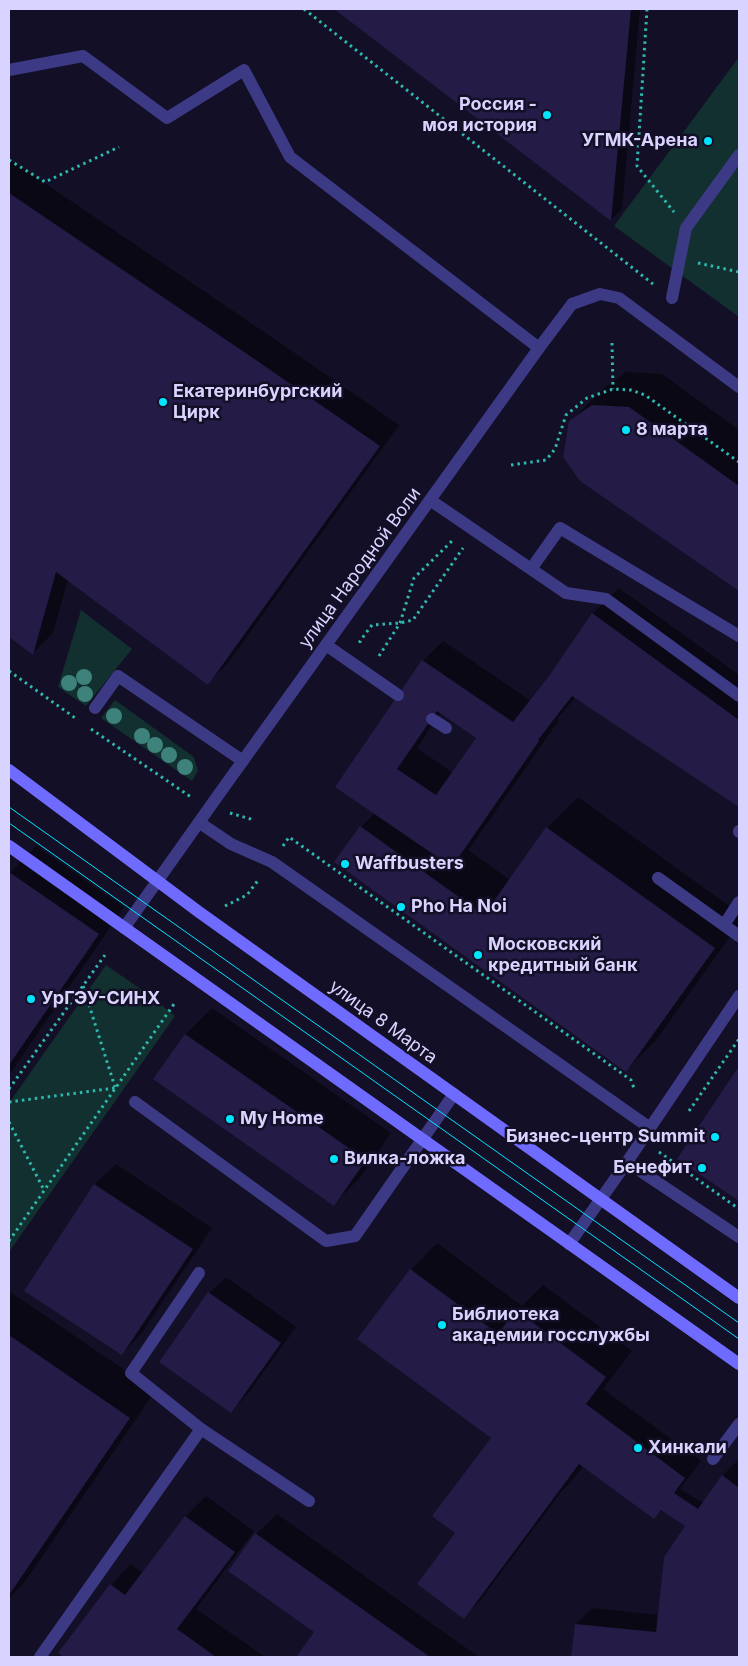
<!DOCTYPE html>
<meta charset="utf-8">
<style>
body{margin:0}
#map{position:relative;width:748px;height:1666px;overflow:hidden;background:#130f26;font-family:Inter,sans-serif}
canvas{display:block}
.frame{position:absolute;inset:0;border:10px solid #d9d4ff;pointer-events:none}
</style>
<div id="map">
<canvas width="748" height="1666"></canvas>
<div class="frame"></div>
</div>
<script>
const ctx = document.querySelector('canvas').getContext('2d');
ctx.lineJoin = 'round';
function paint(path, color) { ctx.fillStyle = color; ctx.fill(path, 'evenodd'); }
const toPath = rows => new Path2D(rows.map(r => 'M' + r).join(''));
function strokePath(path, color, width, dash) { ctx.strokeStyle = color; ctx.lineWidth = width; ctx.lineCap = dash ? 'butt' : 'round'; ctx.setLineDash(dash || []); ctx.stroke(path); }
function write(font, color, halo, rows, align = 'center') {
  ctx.font = font + ' Inter,sans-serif'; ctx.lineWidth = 5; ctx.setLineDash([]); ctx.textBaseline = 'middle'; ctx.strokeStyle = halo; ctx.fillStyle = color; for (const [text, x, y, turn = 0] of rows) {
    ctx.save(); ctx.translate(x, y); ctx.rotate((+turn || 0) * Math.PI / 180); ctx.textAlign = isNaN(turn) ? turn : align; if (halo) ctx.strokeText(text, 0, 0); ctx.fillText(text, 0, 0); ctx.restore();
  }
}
paint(toPath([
 [739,57,739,317,614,226],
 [81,610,132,649,86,706,58,687],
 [115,700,194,757,198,771,192,781,101,718],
 [106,965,152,997,175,1016,9,1252,9,1103]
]), '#12302f');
paint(toPath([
 [336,9,640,9,622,209,611,220],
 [9,159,273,338,399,425,228,663,208,683,68,579,53,633,32,654,9,635],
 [626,372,662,374,739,430,739,589,581,480,570,422,603,389],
 [619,588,739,675,739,805,576,697,557,719,559,720,472,845,468,850,510,880,547,828,578,797,739,913,739,924,657,1039,626,1070,336,862,361,827,375,813,423,661,443,641,531,701,550,676,592,614],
 [441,712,477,737,453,773,417,748],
 [36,846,124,907,9,1075,9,874],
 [212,1008,391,1133,360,1178,334,1204,155,1079,186,1034],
 [739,1068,739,1200,678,1159],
 [116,1164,212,1228,142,1333,122,1354,26,1290,95,1184],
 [437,1243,522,1306,543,1285,632,1351,603,1389,701,1461,680,1489,703,1503,723,1475,739,1459,739,1657,572,1657,576,1624,592,1608,659,1615,691,1521,662,1510,654,1518,584,1465,571,1482,561,1492,480,1601,464,1617,460,1528,492,1438,359,1339,411,1270],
 [226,1277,296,1327,247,1395,231,1411,209,1293],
 [9,1291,155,1391,24,1583,9,1598],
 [206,1496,254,1531,196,1609,265,1657,66,1657,60,1653,111,1585,131,1564,143,1573,186,1516],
 [277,1514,479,1657,297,1657,315,1631,256,1534]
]), '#0007');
paint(toPath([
 [334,9,631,9,611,221],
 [9,193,253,358,380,446,208,685,56,572,33,655,9,637],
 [592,405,629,407,739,486,739,591,580,481,563,457,569,421],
 [592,613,739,720,739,807,572,696,538,740,539,741,452,867,335,787,422,660,513,722,549,676],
 [437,711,476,738,436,795,397,769],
 [360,826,484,915,546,827,715,948,626,1072,334,862],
 [9,872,99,934,9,1065],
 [185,1034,366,1160,334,1206,153,1079],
 [739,1066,739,1201,677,1159],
 [94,1184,193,1249,122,1355,24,1291],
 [410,1269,498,1334,516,1310,606,1377,586,1404,685,1478,674,1493,698,1509,722,1475,739,1488,739,1657,571,1657,575,1624,656,1632,664,1557,685,1526,661,1510,654,1519,579,1464,464,1619,417,1584,455,1533,432,1516,491,1438,357,1339],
 [208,1292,281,1343,231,1413,159,1362],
 [9,1335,130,1418,9,1595],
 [185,1516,235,1552,177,1629,216,1657,64,1657,58,1653,110,1584,125,1595],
 [255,1533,430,1657,296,1657,314,1632,228,1571]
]), '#241b47');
strokePath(toPath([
 [304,9,653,284],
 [647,9,637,166,674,212],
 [9,160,45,182,119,147],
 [698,263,739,272],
 [612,343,613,389],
 [511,465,546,460,555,449,566,415,587,398,613,389,631,390,645,395,739,462],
 [360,643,360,641,372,625,400,623,413,620,463,548],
 [379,656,400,623,414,578,453,540],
 [9,671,78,720],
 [91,729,191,797],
 [230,813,254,820],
 [283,846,289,837,631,1080,635,1091],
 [225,906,247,895,259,879],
 [83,986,115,1087],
 [9,1089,105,955],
 [9,1102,115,1088],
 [689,1111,739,1039],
 [9,1122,44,1190],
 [659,1152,739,1209],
 [9,1241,174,1004]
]), '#2fb8b0', 3, [2.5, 4]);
strokePath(toPath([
 [9,70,83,56,167,118,244,70,290,157,539,348],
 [430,500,566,593,606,599,739,696],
 [531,569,560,528,739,636],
 [326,645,398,695],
 [95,708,118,676,243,761],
 [432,719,446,728],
 [200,823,231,844,272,862,650,1128],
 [739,831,739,832],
 [658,878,739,936],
 [724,925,739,902],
 [739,996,627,1162,739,1237],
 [135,1102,326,1241,355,1236,454,1094],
 [569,1244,627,1162],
 [199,1273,131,1373,201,1429],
 [713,1459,739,1424],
 [40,1657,201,1429,309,1501]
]), '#3d3a85', 12);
strokePath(toPath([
 [672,298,686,228,739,155]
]), '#3d3a85', 12);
strokePath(toPath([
 [124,928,219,794]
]), '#3d3a85', 12);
strokePath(toPath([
 [219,794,539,348,572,304,600,294,619,298,739,387]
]), '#3d3a85', 12);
strokePath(toPath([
 [9,770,199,912,739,1298],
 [9,846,739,1364]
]), '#6f6bff', 12);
strokePath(toPath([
 [9,807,739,1323],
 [9,823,739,1339]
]), '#00e5ff', 1);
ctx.fillStyle = '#3d827b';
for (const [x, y] of [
 [84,677],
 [69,683],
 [85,694],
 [114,716],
 [142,736],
 [155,745],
 [169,755],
 [185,767]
]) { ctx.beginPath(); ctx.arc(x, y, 8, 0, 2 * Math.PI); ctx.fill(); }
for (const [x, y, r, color] of [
 [547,115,5,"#00e5ff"],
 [708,141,5,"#00e5ff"],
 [163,402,5,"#00e5ff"],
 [626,430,5,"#00e5ff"],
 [345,864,5,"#00e5ff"],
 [401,907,5,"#00e5ff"],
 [478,955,5,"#00e5ff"],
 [31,999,5,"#00e5ff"],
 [230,1119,5,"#00e5ff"],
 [715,1137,5,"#00e5ff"],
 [334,1159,5,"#00e5ff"],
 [702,1168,5,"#00e5ff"],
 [442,1325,5,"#00e5ff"],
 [638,1448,5,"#00e5ff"]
]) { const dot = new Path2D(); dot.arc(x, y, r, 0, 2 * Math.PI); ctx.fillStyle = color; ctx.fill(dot); strokePath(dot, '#130f26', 2); }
write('bold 18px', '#d9d4ff', '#130f26', [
 ["Россия -",537,105,"right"],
 ["моя история",537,126,"right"],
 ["УГМК-Арена",698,141,"right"],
 ["Екатеринбургский",173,392],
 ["Цирк",173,413],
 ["8 марта",636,430],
 ["Waffbusters",355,864],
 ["Pho Ha Noi",411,907],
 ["Московский",488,945],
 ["кредитный банк",488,966],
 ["УрГЭУ-СИНХ",41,999],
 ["My Home",240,1119],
 ["Бизнес-центр Summit",705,1137,"right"],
 ["Вилка-ложка",344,1159],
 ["Бенефит",692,1168,"right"],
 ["Библиотека",452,1315],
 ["академии госслужбы",452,1336],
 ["Хинкали",648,1448]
], 'left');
write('18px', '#d9d4ff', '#130f26', [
 ["улица Народной Воли",360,568,-54],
 ["улица 8 Марта",383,1022,36]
]);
</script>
